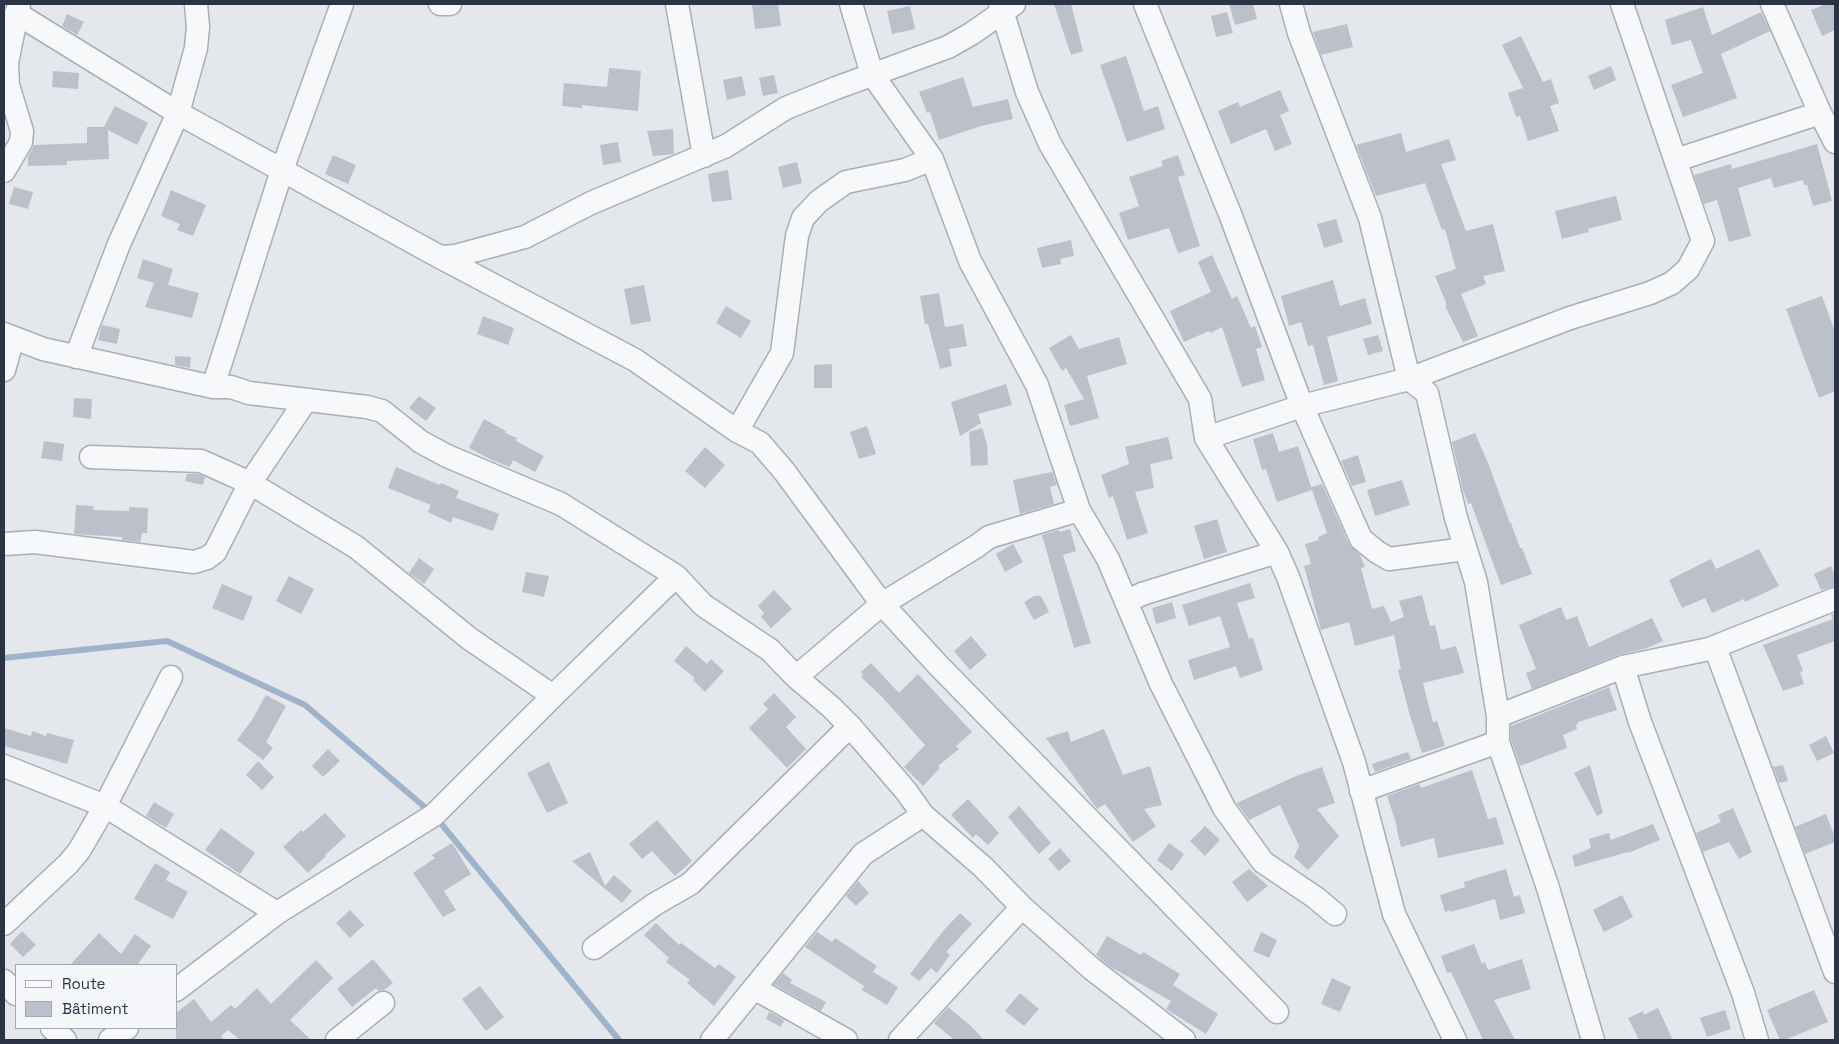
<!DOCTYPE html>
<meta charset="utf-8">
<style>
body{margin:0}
#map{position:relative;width:1839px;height:1044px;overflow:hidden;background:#e4e7ec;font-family:"Space Grotesk",sans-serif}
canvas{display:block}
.frame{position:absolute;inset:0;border:5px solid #2b3445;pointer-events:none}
.legend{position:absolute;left:15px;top:964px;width:162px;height:65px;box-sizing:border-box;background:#f4f6f9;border:1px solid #a4a8b1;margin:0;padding:6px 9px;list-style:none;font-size:15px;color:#2b3445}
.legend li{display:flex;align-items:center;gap:10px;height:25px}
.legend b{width:25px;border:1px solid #a4a8b1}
</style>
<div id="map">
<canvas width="1839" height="1044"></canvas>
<div class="frame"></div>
<ul class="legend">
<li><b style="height:6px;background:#f7f8fa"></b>Route</li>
<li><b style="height:14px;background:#bbc0ca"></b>Bâtiment</li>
</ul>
</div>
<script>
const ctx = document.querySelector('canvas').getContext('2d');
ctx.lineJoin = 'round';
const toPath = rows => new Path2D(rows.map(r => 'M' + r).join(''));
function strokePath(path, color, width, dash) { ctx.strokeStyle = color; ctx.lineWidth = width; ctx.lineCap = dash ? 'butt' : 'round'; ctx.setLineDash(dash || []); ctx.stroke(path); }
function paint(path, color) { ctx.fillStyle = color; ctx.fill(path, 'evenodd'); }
strokePath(toPath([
 [4,658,167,641,305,705,434,815,619,1040]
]), '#9fb4cc', 6);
paint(toPath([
 [752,4,778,4,781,26,755,29],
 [1054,4,1071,4,1083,51,1071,55],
 [1229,4,1253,4,1257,19,1235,25],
 [1826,4,1835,4,1835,30,1822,36,1811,10],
 [910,6,915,29,892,34,887,11],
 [1703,7,1712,35,1761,12,1770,31,1721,54,1737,98,1683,117,1671,85,1703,73,1691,40,1672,45,1665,20],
 [1227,12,1233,33,1216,37,1211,16],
 [67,14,84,22,77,35,62,26],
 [1347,24,1353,47,1321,55,1313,32],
 [1521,36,1543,82,1551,79,1559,103,1550,106,1559,131,1528,141,1520,116,1516,117,1508,93,1523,88,1502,45],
 [1126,56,1144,111,1158,106,1165,129,1127,142,1100,65],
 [1611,66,1616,80,1594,90,1588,76],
 [609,68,641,71,638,111,582,105,582,108,562,106,564,83,607,87],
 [53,71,79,73,78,89,52,87],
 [774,75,778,93,763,96,759,78],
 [742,76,746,95,727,100,723,80],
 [963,77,973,107,1008,99,1013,119,981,126,939,140,930,112,927,113,919,92],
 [1280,90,1289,111,1280,115,1292,144,1275,151,1266,129,1231,144,1218,111,1238,102,1240,107],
 [115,106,148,123,137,145,108,130,109,159,67,161,67,165,28,166,28,157,34,145,87,143,87,127,104,127],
 [673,129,674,154,653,156,647,131],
 [1401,133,1406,152,1449,139,1456,160,1441,164,1466,231,1493,224,1505,271,1483,276,1486,284,1461,294,1478,336,1463,342,1445,306,1447,305,1435,276,1456,269,1445,229,1442,230,1425,183,1376,196,1356,145],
 [618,142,621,162,603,165,600,145],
 [1817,144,1832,201,1813,206,1807,185,1804,185,1803,180,1774,188,1771,178,1738,188,1751,236,1729,242,1717,200,1704,204,1694,175,1731,164,1732,169],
 [333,155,356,165,348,184,325,174],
 [1178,155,1185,175,1178,177,1200,246,1178,253,1169,228,1128,240,1119,213,1139,206,1129,177,1163,166,1161,161],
 [797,162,802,183,783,188,778,167],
 [728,170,732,200,712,202,708,174],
 [14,187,33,192,28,209,9,204],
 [171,190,206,205,193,236,177,230,180,224,161,216],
 [1616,196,1622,220,1588,229,1589,232,1562,239,1555,211],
 [1336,219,1343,242,1324,248,1317,224],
 [1071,240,1074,256,1060,259,1061,264,1042,268,1037,248],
 [1212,255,1232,299,1237,296,1251,328,1255,326,1262,347,1256,349,1265,380,1242,387,1222,327,1210,333,1209,331,1184,342,1170,311,1211,292,1198,262],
 [143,259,173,269,168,285,199,293,192,318,145,307,154,283,137,278],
 [1333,280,1340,306,1365,298,1372,324,1327,337,1338,381,1324,385,1313,345,1308,346,1301,322,1289,326,1281,296],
 [644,285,651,321,631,325,624,289],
 [939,293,945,327,963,324,967,346,949,349,952,366,940,369,928,324,925,324,920,296],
 [1822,296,1835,332,1835,391,1819,398,1786,309],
 [726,306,751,321,741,338,716,323],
 [483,316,514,328,508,345,477,334],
 [102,325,120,329,117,344,98,340],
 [1071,335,1079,349,1119,337,1127,364,1087,376,1099,418,1070,426,1064,405,1084,399,1066,368,1062,371,1049,348],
 [1378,335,1383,351,1368,355,1363,339],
 [175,356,191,357,190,368,175,365],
 [832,364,832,388,814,388,814,365],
 [1006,384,1012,405,978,414,981,423,960,436,951,402],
 [419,396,436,408,426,421,409,408],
 [74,398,92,399,91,419,73,417],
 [484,419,506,431,505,433,517,438,516,441,544,456,535,472,513,460,510,467,492,460,469,448],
 [867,426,876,454,859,459,850,432],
 [982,428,987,444,988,465,971,466,969,432],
 [1273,433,1279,452,1298,446,1312,490,1277,502,1266,469,1262,470,1253,439],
 [1475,433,1490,468,1510,523,1511,523,1520,548,1522,548,1532,574,1501,585,1471,503,1468,504,1463,490,1452,442],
 [1168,437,1173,459,1150,464,1154,488,1135,492,1148,533,1127,540,1113,496,1109,498,1101,475,1129,464,1125,447],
 [44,441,64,444,62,461,41,458],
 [705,447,725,465,705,488,685,471],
 [1358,455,1366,482,1352,486,1341,461],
 [396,467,440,485,441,483,459,491,456,498,499,514,493,531,453,517,451,523,428,512,431,505,388,488],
 [1052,472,1057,485,1050,487,1054,504,1020,514,1013,480],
 [187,474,198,474,205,477,203,485,185,481],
 [1402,480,1410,505,1375,516,1367,490],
 [1322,484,1349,544,1360,555,1365,567,1361,568,1372,609,1384,606,1391,622,1404,617,1399,601,1422,595,1430,626,1435,625,1441,650,1456,646,1464,673,1423,683,1433,722,1437,721,1445,746,1422,753,1410,716,1398,670,1401,669,1394,635,1355,646,1349,622,1321,630,1304,566,1311,564,1305,544,1319,540,1318,537,1327,533,1311,487],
 [76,505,94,506,93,510,129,511,129,507,148,508,147,533,142,533,140,542,122,540,122,537,74,534],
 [1217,519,1227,552,1204,559,1194,526],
 [1070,529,1076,551,1063,555,1091,643,1074,648,1042,535,1059,530,1060,532],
 [1013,544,1023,562,1005,572,996,554],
 [1759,549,1779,586,1745,602,1744,599,1712,613,1705,598,1682,608,1669,580,1711,559,1716,569],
 [419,558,434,569,424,584,409,573],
 [1831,566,1835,576,1835,586,1821,590,1814,574],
 [526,572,549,576,544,597,522,592],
 [289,576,314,589,301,614,276,601],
 [1250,583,1255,598,1237,603,1249,639,1253,638,1263,670,1240,678,1236,666,1194,680,1188,660,1230,647,1220,616,1189,626,1182,605],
 [222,584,253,597,243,621,212,608],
 [774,590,792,609,771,628,761,617,764,613,758,606],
 [1034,596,1041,596,1049,612,1034,620,1024,602],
 [1172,602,1176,618,1156,624,1152,608],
 [1561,607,1566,620,1577,616,1589,647,1652,618,1663,641,1647,648,1618,655,1532,689,1526,673,1536,669,1519,625],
 [1835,613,1835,641,1797,655,1803,671,1800,672,1804,684,1783,691,1763,645,1833,619,1831,615],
 [971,636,987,655,970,670,954,651],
 [686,646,707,664,711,659,724,671,705,692,693,680,695,678,674,661],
 [871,663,899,693,918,674,972,732,956,746,959,749,938,766,940,768,923,786,904,767,925,745,883,698,861,677,863,675,861,672],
 [1609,687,1617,710,1578,722,1578,724,1576,725,1577,729,1563,735,1567,748,1520,766,1511,740,1511,726],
 [774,693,796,717,786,727,806,749,787,768,749,728,768,709,763,704],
 [266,695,286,706,266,742,273,748,263,760,237,740,252,720],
 [4,728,31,736,32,731,46,736,47,733,74,740,67,764,4,746],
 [1104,729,1123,775,1150,766,1162,805,1144,809,1156,826,1133,842,1105,804,1097,809,1046,738,1068,731,1071,742],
 [1826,736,1834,753,1817,761,1809,745],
 [328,749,340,761,323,777,312,766],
 [1408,752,1411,759,1375,772,1372,764],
 [258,761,274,777,262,790,246,775],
 [549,762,568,803,547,813,527,773],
 [1590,765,1603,813,1597,816,1574,773],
 [1783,765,1788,781,1779,783,1773,767],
 [1322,767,1335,803,1317,809,1339,836,1308,870,1294,857,1299,846,1280,805,1249,820,1237,803,1296,776],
 [1472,770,1488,819,1496,817,1504,844,1438,858,1434,838,1401,847,1396,826,1397,826,1387,796,1419,784,1421,788],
 [968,799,999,833,988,845,976,834,973,838,951,815],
 [154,802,174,814,166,828,146,816],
 [1019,806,1051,843,1039,854,1008,817],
 [1733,808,1752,852,1739,859,1729,842,1703,852,1696,833,1721,822,1718,815],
 [325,813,346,836,325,855,326,856,308,873,283,847,301,830,303,832],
 [1826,814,1835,837,1835,842,1805,854,1795,827],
 [657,820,692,861,675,876,652,851,642,859,629,844],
 [1653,824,1660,840,1628,853,1628,852,1575,867,1572,856,1591,848,1589,839,1609,833,1611,840],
 [1205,826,1220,840,1205,856,1190,841],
 [221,828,255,853,240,874,205,850],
 [452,843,471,874,444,891,456,910,443,917,413,873,435,858,432,855],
 [1169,843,1184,854,1172,871,1157,860],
 [1060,848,1071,861,1059,871,1048,859],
 [590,852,605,886,614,875,632,891,622,903,572,861],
 [155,863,170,872,166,880,188,892,173,919,134,899],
 [1249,869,1268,886,1247,902,1232,882],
 [1506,869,1514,897,1520,895,1525,913,1500,920,1495,899,1451,912,1451,910,1445,912,1440,895,1465,887,1464,882],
 [858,881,869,893,856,906,846,896],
 [1622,895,1633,917,1604,932,1593,910],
 [350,910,364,925,350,938,336,923],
 [960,913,972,924,946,952,950,955,937,973,931,968,919,981,910,974,943,931],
 [656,923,679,945,681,943,715,968,719,964,736,977,714,1006,687,983,690,980,666,962,669,958,644,935],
 [22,931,36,945,23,957,10,944],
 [817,932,832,942,835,938,877,966,873,972,898,987,887,1005,862,990,864,986,805,947],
 [1261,932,1277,940,1269,958,1253,951],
 [99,933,121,954,135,934,151,946,137,965,70,965],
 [1107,936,1141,955,1143,952,1180,974,1173,985,1218,1014,1206,1034,1166,1009,1171,1001,1109,966,1096,955],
 [1474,944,1482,964,1485,962,1488,970,1522,959,1531,989,1494,1000,1515,1040,1483,1040,1451,972,1447,973,1441,956],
 [373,959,393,983,384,990,378,991,376,988,352,1007,337,989],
 [316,960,333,978,290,1020,311,1040,240,1040,228,1030,221,1036,224,1040,176,1040,176,1013,194,999,211,1022,231,1005,235,1009,257,988,271,1004],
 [783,973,792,980,790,983,826,1002,821,1011,774,984],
 [1332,978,1351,987,1340,1012,1321,1004],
 [480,986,504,1017,486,1031,462,999],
 [1814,990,1828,1022,1785,1040,1780,1040,1767,1010],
 [1020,993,1039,1009,1024,1026,1005,1011],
 [948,1007,972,1027,984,1040,954,1040,934,1023],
 [1658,1008,1673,1040,1639,1040,1628,1018,1643,1011,1644,1015],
 [1725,1010,1731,1029,1707,1037,1700,1018],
 [769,1012,784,1020,781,1027,766,1019]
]), '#bbc0ca');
const minor = toPath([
 [440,4,450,4],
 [677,4,704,156],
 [851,4,872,74,932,159,970,261,1037,385,1079,510,1108,559,1161,684,1224,808,1263,862,1316,898,1335,914],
 [1000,4,1027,92,1050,144,1200,399,1206,438,1277,552,1288,577,1354,762,1394,914,1455,1040],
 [1145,4,1230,214,1302,406,1361,539,1377,552,1389,559,1465,549],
 [1291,4,1299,33,1370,218,1409,379,1427,393,1456,518,1476,582,1498,716,1498,742,1548,888,1593,1040],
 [1772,4,1820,113,1835,142],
 [16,13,178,113,440,257,635,360,737,431,760,443,784,471,882,604,938,665,1277,1012],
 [1676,160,1820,113],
 [4,171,21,142,22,131,8,85,7,63,19,4],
 [440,257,455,256,525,237,591,203,726,146,786,108,836,88,948,47,971,34,1014,4],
 [4,334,43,349,213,387,231,387,249,393,367,407,382,411,421,442,447,456,561,504,676,576,703,605,770,650,796,677,831,707,850,726,906,791,923,815,983,867,1022,907,1092,969,1184,1040],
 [76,357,119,244,178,113,196,48,198,27,196,4],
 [4,370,13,338],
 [213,387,282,170,342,4],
 [737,431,782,353,797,236,803,218,819,201,846,182,905,170,932,159],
 [1206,438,1302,406,1409,379,1570,318,1650,293,1672,283,1688,269,1703,241,1622,4],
 [91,457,201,461,250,483,356,547,470,639,553,696],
 [4,544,35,542,194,562,207,558,215,552,250,483,306,400],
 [1126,602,1142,594,1277,552],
 [1715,647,1835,972],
 [1623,667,1640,722,1743,993,1757,1040],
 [796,677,882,604,977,546,989,537,1079,510],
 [1498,716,1623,667,1709,649,1835,599],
 [4,766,105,806,277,913],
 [1361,791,1498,742],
 [4,924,68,864,79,851,105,806,171,677],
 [594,948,655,904,690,884,850,726],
 [4,981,16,994],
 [754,988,846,1040],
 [176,990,277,913,434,815,553,696,676,576],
 [52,1028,65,1040],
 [110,1040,127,1028],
 [337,1040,383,1003],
 [712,1040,863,854,923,815],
 [900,1040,1022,907]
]);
strokePath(minor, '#a9aeb7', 25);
strokePath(minor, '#f7f8fa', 22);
</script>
